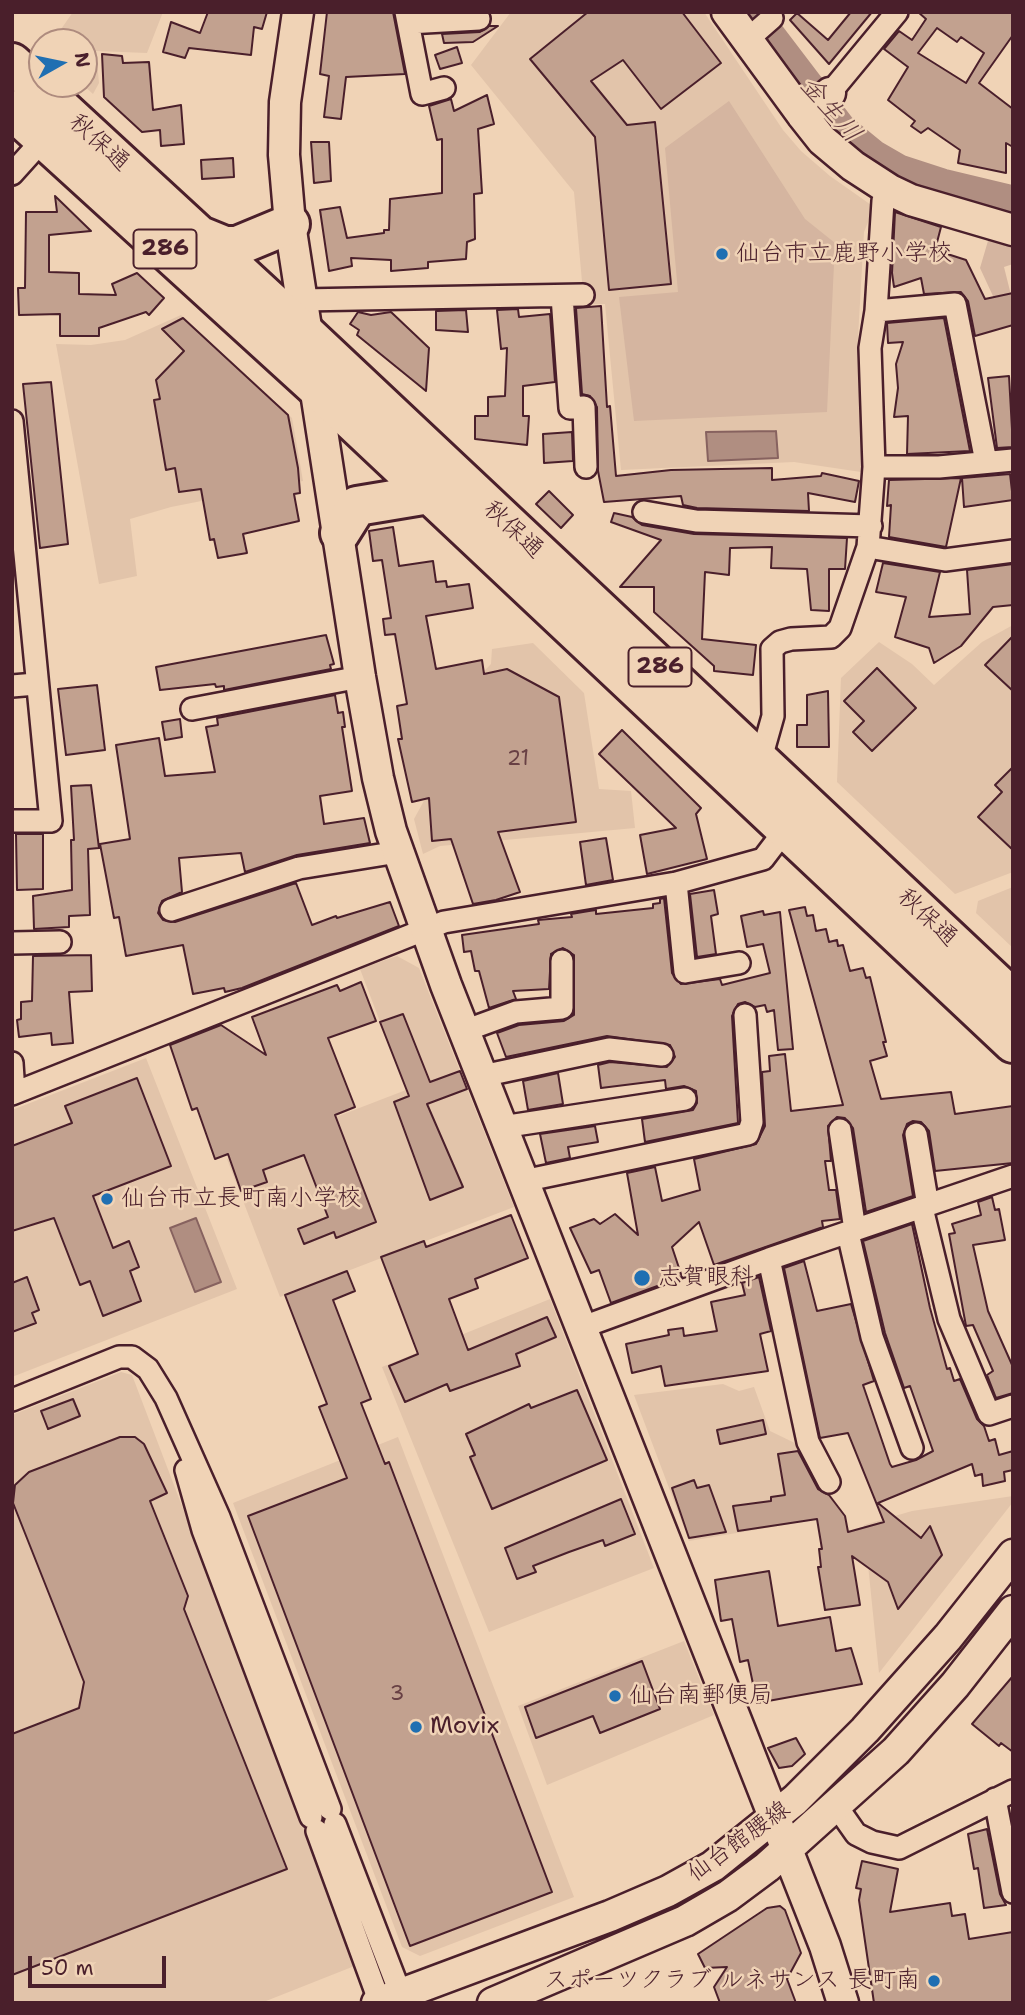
<!DOCTYPE html>
<meta charset="utf-8">
<style>
body{margin:0}
#map{position:relative;width:1025px;height:2015px;overflow:hidden;background:#f0d3b6;font-family:"Shantell Sans",sans-serif}
canvas{display:block}
.frame{position:absolute;inset:0;border:14px solid #4a1f2b;pointer-events:none}
.north{position:absolute;left:28px;top:28px;width:70px;height:70px;box-sizing:border-box;background:#f0d3b6;border:2px solid #ae8b7e;border-radius:50%;rotate:81deg;font-size:19px;font-weight:700;line-height:28px;text-align:center;color:#4a1f2b}
.north::after{content:'';display:block;margin:auto;width:24px;height:32px;background:#1f6fb2;clip-path:polygon(50% 0,100% 100%,50% 72%,0 100%)}
.scale{position:absolute;left:28px;top:1956px;width:138px;height:32px;box-sizing:border-box;border:4px solid #4a1f2b;border-top:0;padding-left:9px;font-size:21px;line-height:24px;white-space:nowrap;color:#4a1f2b;-webkit-text-stroke:5px #f0d3b6;paint-order:stroke}
</style>
<div id="map">
<canvas width="1025" height="2015"></canvas>
<div class="frame"></div>
<div class="north">N</div>
<div class="scale">50 m</div>
</div>
<script>
const ctx = document.querySelector('canvas').getContext('2d');
ctx.lineJoin = 'round';
function paint(path, color) { ctx.fillStyle = color; ctx.fill(path, 'evenodd'); }
const toPath = rows => new Path2D(rows.map(r => 'M' + r).join(''));
function strokePath(path, color, width, dash) { ctx.strokeStyle = color; ctx.lineWidth = width; ctx.lineCap = dash ? 'butt' : 'round'; ctx.setLineDash(dash || []); ctx.stroke(path); }
function write(font, color, halo, rows, align = 'center') {
  ctx.font = font + ' "Shantell Sans","Klee One",sans-serif'; ctx.lineWidth = 5; ctx.setLineDash([]); ctx.textBaseline = 'middle'; ctx.strokeStyle = halo; ctx.fillStyle = color; for (const [text, x, y, turn = 0] of rows) {
    ctx.save(); ctx.translate(x, y); ctx.rotate((+turn || 0) * Math.PI / 180); ctx.textAlign = isNaN(turn) ? turn : align; if (halo) ctx.strokeText(text, 0, 0); ctx.fillText(text, 0, 0); ctx.restore();
  }
}
paint(toPath([
 [73,12,163,12,147,53,96,51,99,83,93,94,82,84,84,42,52,42],
 [511,12,704,12,783,130,801,151,830,176,874,207,864,232,857,355,862,439,861,472,794,462,621,470,605,304,584,304,574,192,471,65],
 [181,315,292,418,303,481,171,507,130,519,137,576,99,584,56,344,91,345,125,340],
 [1013,625,1013,872,955,894,837,782,841,678,879,642,912,664,934,685,982,642],
 [533,643,584,693,599,789,631,791,635,828,440,846,423,854,414,819,431,788,462,694,491,664,492,649],
 [1013,887,1013,948,976,913,978,901],
 [397,956,419,968,514,1207,280,1297,227,1159,406,1090,360,969],
 [146,1058,237,1289,12,1377,12,1110],
 [550,1299,654,1568,489,1632,382,1367],
 [121,1372,132,1375,357,1965,261,2003,12,2003,12,1415],
 [723,1384,739,1391,754,1387,770,1431,801,1446,843,1515,689,1541,634,1395],
 [398,1437,574,1897,420,1956,402,1947,233,1503],
 [1013,1496,1013,1502,879,1673,864,1525,912,1511],
 [684,1641,714,1715,547,1785,518,1706]
]), '#e2c4aa');
paint(toPath([
 [729,101,805,219,835,243,827,412,634,421,619,297,678,292,665,148],
 [990,234,1013,240,1013,264,1004,267,1013,303,999,309,980,268]
]), '#d5b5a0');
const water = toPath([
 [776,431,778,458,708,461,706,432,776,431],
 [196,1218,221,1282,195,1292,170,1228,196,1218]
]);
paint(water, '#b08e81');
strokePath(water, '#87625f', 2);
strokePath(toPath([
 [751,12,840,129,873,156,899,171,942,185,1013,202]
]), '#b08e81', 33);
const building = toPath([
 [208,12,267,12,262,29,254,27,251,55,189,48,185,58,163,52,171,22,200,33,208,12],
 [327,12,393,12,405,74,346,77,341,119,324,117,329,76,320,74,327,12],
 [588,12,682,12,721,63,661,109,623,60,591,81,627,125,655,122,671,284,609,290,595,137,530,59,588,12],
 [851,12,872,12,829,64,790,20,797,13,828,40,851,12],
 [918,12,1013,12,1013,35,979,83,1013,109,1013,147,1006,143,1006,173,958,163,960,150,928,128,921,133,911,126,915,121,888,100,908,67,884,49,899,31,912,40,926,19,918,12],
 [937,28,957,42,961,37,984,53,966,83,918,53,937,28],
 [489,26,498,26,473,42,444,43,442,34,480,32,489,26],
 [457,47,462,63,440,69,435,55,457,47],
 [102,54,122,56,123,63,149,62,153,110,181,105,184,144,161,146,160,130,142,132,104,97,102,54],
 [487,95,494,124,478,129,482,193,474,194,475,239,467,242,466,259,428,262,428,268,391,271,391,260,351,258,352,266,329,271,320,210,340,207,347,238,384,233,384,230,389,230,390,199,442,193,442,139,437,140,429,106,451,99,454,111,487,95],
 [311,142,329,142,331,181,314,183,311,142],
 [233,158,234,177,202,179,201,160,233,158],
 [55,196,91,231,49,235,49,272,79,273,79,294,116,295,112,284,137,273,164,298,149,315,146,312,99,328,99,336,60,336,60,314,19,315,18,288,25,288,26,212,57,212,55,196],
 [895,212,941,227,935,250,966,260,985,299,1013,293,1013,325,975,336,968,301,961,292,924,294,921,278,894,287,892,273,895,212],
 [601,306,607,407,610,406,616,476,671,470,772,468,772,480,821,476,822,473,859,481,855,502,808,493,809,511,697,508,683,505,681,496,604,502,598,471,597,407,590,396,582,394,576,308,601,306],
 [518,309,519,317,550,314,555,382,523,386,523,416,529,416,527,445,475,439,475,416,488,416,488,397,505,396,507,348,501,349,497,310,518,309],
 [466,310,468,332,436,330,436,311,466,310],
 [358,312,371,315,391,312,429,348,426,391,357,335,359,330,350,324,358,312],
 [183,318,288,415,298,468,300,493,294,494,299,521,243,534,247,553,218,558,214,539,210,540,201,489,179,492,175,468,166,470,154,400,160,399,156,380,184,351,162,329,183,318],
 [944,318,970,451,907,454,908,416,894,417,898,388,896,364,903,342,888,343,887,323,944,318],
 [1009,376,1013,447,997,448,988,378,1009,376],
 [51,382,68,544,40,548,23,384,51,382],
 [572,432,573,461,544,463,543,434,572,432],
 [1010,474,1013,500,964,507,962,478,1010,474],
 [961,478,946,547,889,537,891,505,887,506,889,480,961,478],
 [549,491,573,515,561,528,536,504,549,491],
 [614,513,632,517,642,525,694,534,847,538,845,569,829,569,829,611,811,610,807,569,771,568,772,547,730,548,729,575,705,572,702,639,756,645,753,675,714,671,714,666,654,612,654,587,620,587,661,540,611,522,614,513],
 [393,527,399,566,433,561,436,582,446,581,447,587,469,584,473,608,426,616,436,669,482,660,484,674,507,669,559,697,576,822,498,832,520,892,496,900,473,904,451,839,432,841,429,798,412,802,398,739,402,739,397,706,407,704,395,634,385,635,383,619,391,618,382,560,373,561,369,531,393,527],
 [883,563,940,572,929,617,970,614,967,570,1013,564,1013,605,993,607,961,646,934,663,929,648,895,637,906,597,876,592,883,563],
 [326,635,334,664,330,665,331,669,224,690,224,686,216,687,215,684,160,690,156,667,326,635],
 [1013,636,1013,691,985,665,1013,636],
 [877,668,916,708,872,751,853,732,864,721,844,701,877,668],
 [97,685,105,750,66,755,58,689,97,685],
 [828,691,829,747,797,747,797,725,807,725,807,695,828,691],
 [335,695,338,713,343,712,345,727,342,727,352,791,320,796,324,824,364,818,370,843,297,855,245,872,241,853,179,858,182,892,162,901,158,913,163,920,175,922,296,883,312,925,336,916,337,918,390,902,399,926,242,988,225,992,224,988,193,994,183,945,126,956,119,917,114,918,100,844,130,839,116,745,159,738,165,776,215,772,206,727,218,725,217,718,335,695],
 [180,719,182,737,165,740,162,722,180,719],
 [622,730,701,808,696,814,707,859,647,874,640,835,676,828,599,754,622,730],
 [1013,767,1013,850,978,817,1002,792,995,785,1013,767],
 [91,785,99,848,88,849,90,915,69,916,69,927,34,929,33,896,72,890,71,840,74,840,71,786,91,785],
 [16,834,43,834,43,889,17,890,16,834],
 [606,838,613,880,586,885,580,842,606,838],
 [714,890,718,914,711,916,716,954,697,957,690,894,714,890],
 [664,898,672,973,681,984,720,979,722,985,770,973,763,944,747,947,741,916,763,911,764,915,780,912,793,1049,778,1050,774,1010,767,1012,765,1005,755,1007,745,1002,738,1004,732,1016,738,1123,645,1142,642,1119,693,1110,697,1103,696,1091,684,1086,666,1089,665,1080,601,1088,598,1065,610,1062,667,1067,675,1057,670,1045,607,1036,506,1057,497,1033,519,1025,564,1021,574,1015,574,955,563,948,551,954,549,989,513,991,516,999,489,1008,479,971,475,971,471,951,464,952,462,935,539,924,538,920,572,917,571,914,589,911,596,910,596,914,653,908,653,904,660,903,660,899,664,898],
 [805,907,807,916,813,915,816,931,826,929,829,942,837,940,838,946,843,945,850,971,863,968,866,978,870,977,886,1042,883,1042,887,1056,870,1061,881,1099,951,1092,955,1114,1013,1106,1013,1163,935,1171,929,1131,921,1122,913,1121,907,1124,903,1135,913,1196,866,1212,853,1128,845,1118,837,1117,828,1126,831,1161,825,1161,829,1190,836,1190,840,1219,822,1221,823,1227,714,1265,699,1222,672,1247,682,1277,611,1303,599,1270,591,1273,570,1228,594,1219,600,1224,615,1214,638,1235,627,1173,655,1167,662,1201,700,1190,694,1159,756,1144,765,1126,762,1072,770,1071,769,1056,785,1054,791,1111,843,1105,789,910,805,907],
 [91,955,92,991,69,992,73,1043,52,1045,51,1033,19,1037,17,1020,21,1019,21,1002,32,1001,33,956,91,955],
 [361,982,376,1021,328,1038,355,1107,335,1115,376,1222,336,1238,334,1232,304,1244,298,1229,328,1217,304,1155,263,1170,267,1182,241,1191,228,1154,215,1159,197,1108,192,1110,170,1045,221,1025,266,1055,252,1017,337,985,340,991,361,982],
 [403,1014,430,1082,460,1071,467,1089,427,1104,463,1187,430,1200,394,1102,409,1096,380,1022,403,1014],
 [558,1073,563,1104,528,1110,523,1081,558,1073],
 [137,1078,171,1166,93,1196,113,1248,129,1241,139,1267,130,1271,141,1301,103,1316,90,1281,80,1285,54,1218,12,1231,12,1146,72,1123,65,1106,137,1078],
 [595,1126,598,1142,568,1147,570,1158,546,1163,540,1134,595,1126],
 [992,1197,995,1210,999,1209,1005,1240,973,1245,988,1311,1013,1367,1013,1393,996,1398,987,1375,993,1371,973,1325,966,1326,949,1234,955,1233,952,1224,981,1215,978,1202,992,1197],
 [511,1215,528,1258,475,1279,478,1288,449,1299,468,1350,547,1317,556,1337,516,1354,520,1366,450,1391,447,1384,405,1402,389,1366,418,1354,381,1257,424,1241,426,1247,511,1215],
 [912,1224,930,1308,947,1369,950,1368,954,1381,960,1379,977,1419,984,1426,989,1441,995,1439,999,1455,1013,1451,1013,1470,1004,1472,1005,1481,983,1486,982,1474,975,1476,972,1464,878,1503,921,1538,930,1526,942,1555,898,1609,888,1582,852,1556,860,1605,825,1610,818,1567,821,1567,819,1549,822,1549,817,1519,738,1531,733,1506,771,1501,771,1497,785,1495,778,1454,798,1451,818,1489,829,1495,845,1516,848,1532,884,1522,848,1433,820,1438,784,1268,804,1261,817,1311,851,1304,874,1381,863,1385,890,1464,892,1467,916,1460,933,1451,910,1386,904,1388,885,1333,863,1241,912,1224],
 [347,1271,355,1291,333,1300,371,1399,361,1403,385,1464,389,1462,552,1892,410,1946,248,1516,347,1478,319,1407,327,1404,285,1295,347,1271],
 [27,1277,39,1310,32,1313,36,1323,12,1332,12,1283,27,1277],
 [759,1277,771,1331,760,1334,768,1371,665,1386,661,1366,632,1373,626,1344,669,1335,668,1330,683,1328,684,1336,717,1331,711,1302,745,1295,742,1283,759,1277],
 [577,1390,607,1460,492,1509,470,1457,475,1455,466,1434,529,1404,531,1408,577,1390],
 [73,1399,80,1416,48,1429,41,1411,73,1399],
 [763,1420,766,1434,720,1444,717,1430,763,1420],
 [120,1437,135,1437,144,1444,167,1493,150,1501,188,1596,184,1609,287,1869,12,1975,12,1734,79,1708,84,1682,13,1503,15,1485,29,1472,120,1437],
 [694,1480,697,1488,709,1485,726,1532,689,1538,672,1488,694,1480],
 [621,1499,635,1534,605,1546,603,1540,569,1552,533,1566,536,1572,517,1579,505,1548,621,1499],
 [769,1571,778,1626,830,1617,836,1651,851,1648,862,1684,757,1703,748,1660,740,1662,732,1619,721,1621,715,1580,769,1571],
 [642,1661,660,1709,600,1733,593,1716,536,1738,525,1707,642,1661],
 [1013,1676,1013,1752,1001,1743,999,1746,972,1724,1013,1676],
 [796,1738,805,1754,792,1766,779,1768,768,1748,796,1738],
 [987,1829,1000,1894,1006,1905,984,1908,978,1868,974,1869,968,1834,987,1829],
 [862,1861,898,1869,890,1912,950,1903,952,1916,965,1914,969,1939,1013,1932,1013,2003,874,2003,859,1900,861,1889,856,1888,862,1861],
 [780,1906,785,1910,801,1953,787,1979,796,2003,720,2003,714,1987,727,1967,705,1968,698,1954,767,1908,780,1906]
]);
paint(building, '#c2a18f');
strokePath(building, '#4a1f2b', 2);
const street = toPath([
 [406,12,422,94,444,88],
 [408,23,479,19],
 [747,40,772,18],
 [830,93,897,12],
 [12,174,48,134],
 [562,296,570,408,584,407,586,467],
 [301,300,583,295],
 [876,311,955,304,986,462],
 [12,421,51,821,12,821],
 [874,467,939,467,1013,460],
 [644,512,696,521,871,526],
 [868,547,945,560,1013,551],
 [12,686,36,684],
 [192,709,360,677],
 [760,762,773,716,772,649,780,642,791,639,831,637,840,628,868,547,874,467,870,348,876,311,883,201,890,190],
 [676,883,685,972,739,963],
 [171,910,299,868,398,852],
 [12,943,60,942],
 [464,1031,516,1012,562,1008,562,961],
 [12,1063,14,1093],
 [482,1076,609,1049,662,1055],
 [12,1094,444,922,676,883,763,859,792,821],
 [502,1127,685,1099],
 [840,1130,855,1230],
 [916,1134,928,1206],
 [523,1181,748,1134,752,1122,745,1015],
 [922,1208,949,1319,989,1414,1013,1406],
 [848,1233,872,1337,912,1448],
 [769,1259,808,1442,829,1482],
 [580,1328,769,1259,1013,1176],
 [12,1400,119,1357,132,1357,148,1369,166,1398,219,1517,330,1809],
 [186,1470,203,1530,311,1817],
 [995,1799,1013,1892],
 [837,1807,856,1834,872,1842,899,1848,1013,1791],
 [335,1824,404,2003],
 [317,1831,380,2003]
]);
const secondary = toPath([
 [298,12,285,102,284,155,290,224,360,677,378,778,391,831,446,985,825,1946,843,2003],
 [727,12,803,116,822,140,853,166,890,190,911,200,1013,230],
 [803,116,830,93],
 [377,2003,610,1916,668,1891,713,1866,795,1800,865,1730,948,1637,1013,1555],
 [493,2003,685,1921,728,1896,767,1867,896,1751,955,1685,1013,1611]
]);
const highway = toPath([
 [12,63,307,335,1013,999],
 [12,110,317,388,1013,1043],
 [198,235,225,246,237,246,290,224],
 [340,533,357,506,429,494]
]);
strokePath(street, '#4a1f2b', 26);
strokePath(secondary, '#4a1f2b', 35);
strokePath(highway, '#4a1f2b', 44);
strokePath(street, '#f0d3b6', 21);
strokePath(secondary, '#f0d3b6', 30);
strokePath(highway, '#f0d3b6', 38);
for (const [x, y, r, color] of [
 [722,254,7,"#1f6fb2"],
 [107,1199,7,"#1f6fb2"],
 [642,1278,9,"#1f6fb2"],
 [615,1696,7,"#1f6fb2"],
 [416,1727,7,"#1f6fb2"],
 [934,1981,7,"#1f6fb2"]
]) { const dot = new Path2D(); dot.arc(x, y, r, 0, 2 * Math.PI); ctx.fillStyle = color; ctx.fill(dot); strokePath(dot, '#f0d3b6', 2.5); }
write('21px', '#684044', null, [
 ["21",518,760],
 ["3",397,1695]
]);
for (const [x, y, w] of [
 [165,249,63],
 [660,667,63]
]) { const box = new Path2D(); box.roundRect(x - w / 2, y - 19.5, w, 39, 5); ctx.fillStyle = '#f0d3b6'; ctx.fill(box); strokePath(box, '#4a1f2b', 2); }
write('bold 23px', '#4a1f2b', null, [
 ["286",165,249],
 ["286",660,667]
]);
write('24px', '#4a1f2b', '#f0d3b6', [
 ["秋保通",99,143,42],
 ["秋保通",513,530,43],
 ["秋保通",927,918,43],
 ["仙台館腰線",739,1842,-36]
]);
write('24px', '#4a1f2b', '#f0d3b6', [
 ["仙台市立鹿野小学校",736,254],
 ["仙台市立長町南小学校",121,1199],
 ["志賀眼科",658,1278],
 ["仙台南郵便局",629,1696],
 ["Movix",430,1727],
 ["スポーツクラブ ルネサンス 長町南",920,1981,"right"]
], 'left');
write('italic 26px', '#643b40', '#f0d3b6', [
 ["金生川",830,110,49]
]);
</script>
